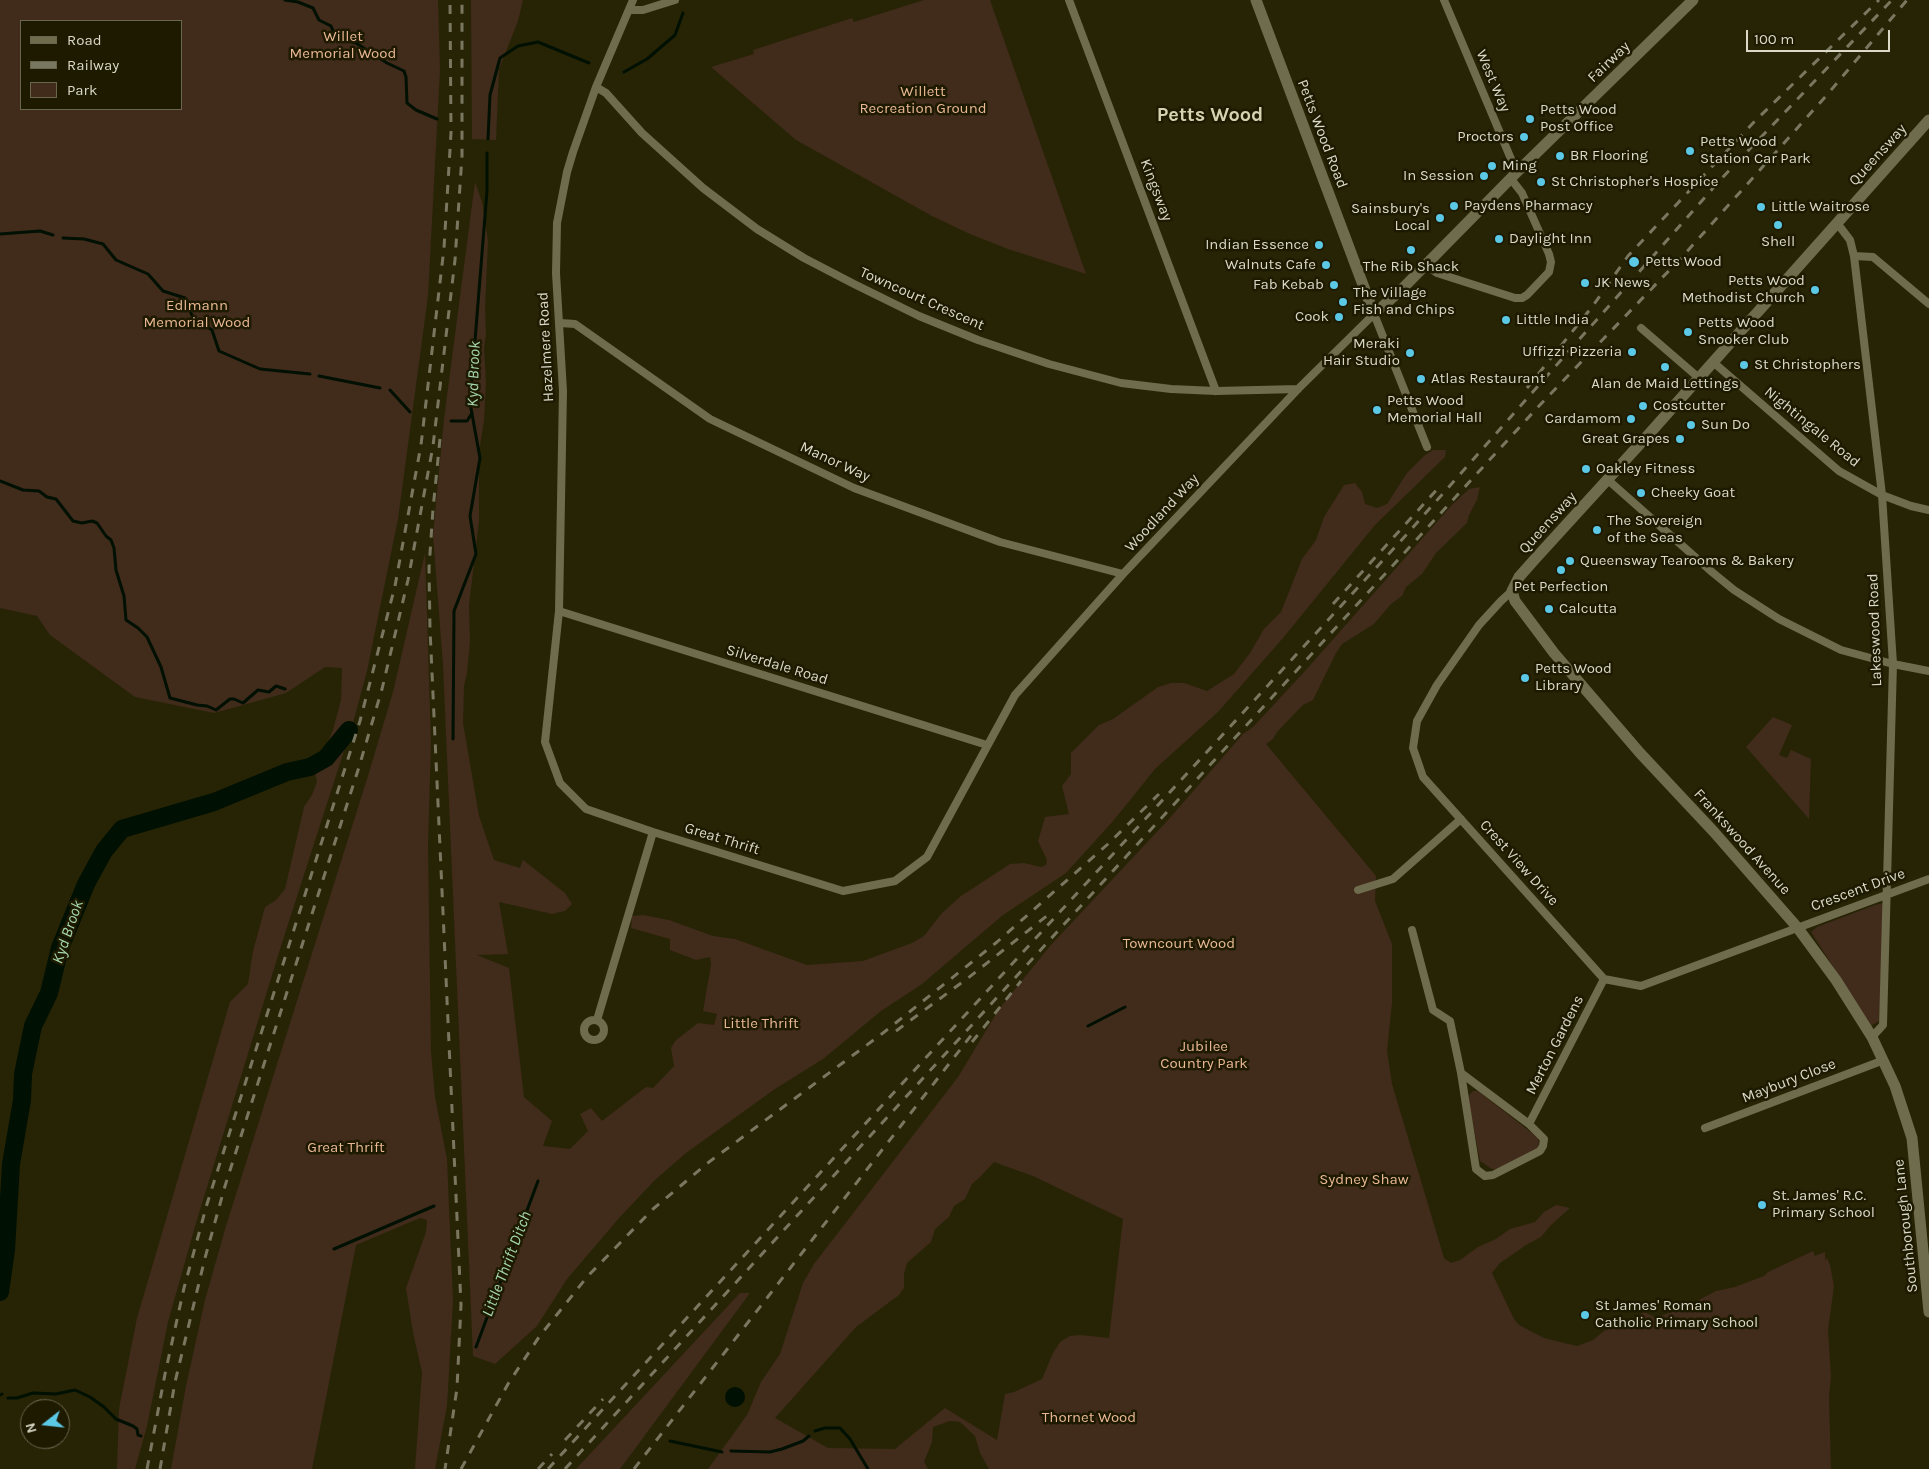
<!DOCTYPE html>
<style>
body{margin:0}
#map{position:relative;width:1929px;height:1469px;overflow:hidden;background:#272406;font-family:Karla,sans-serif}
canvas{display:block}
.legend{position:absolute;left:20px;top:20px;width:162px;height:90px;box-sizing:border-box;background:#1d1a00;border:1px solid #696650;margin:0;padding:6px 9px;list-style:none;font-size:15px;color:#dad9c8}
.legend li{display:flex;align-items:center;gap:10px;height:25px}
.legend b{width:25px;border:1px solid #696650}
.north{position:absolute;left:20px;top:1399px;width:50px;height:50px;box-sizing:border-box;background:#1d1a00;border:1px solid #696650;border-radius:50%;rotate:254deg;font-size:14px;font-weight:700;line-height:20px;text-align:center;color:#dad9c8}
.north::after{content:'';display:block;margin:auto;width:18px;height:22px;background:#5bc8e6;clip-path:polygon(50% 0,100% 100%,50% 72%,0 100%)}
.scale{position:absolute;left:1746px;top:30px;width:144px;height:22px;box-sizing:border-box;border:2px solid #dad9c8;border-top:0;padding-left:6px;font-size:15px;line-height:18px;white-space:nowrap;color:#dad9c8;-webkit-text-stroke:4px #1d1a00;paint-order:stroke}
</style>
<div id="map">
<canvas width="1929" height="1469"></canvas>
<ul class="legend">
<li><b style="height:6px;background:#6f6c4d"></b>Road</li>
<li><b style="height:6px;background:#79775f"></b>Railway</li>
<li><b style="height:14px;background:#412b1b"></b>Park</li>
</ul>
<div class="north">N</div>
<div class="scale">100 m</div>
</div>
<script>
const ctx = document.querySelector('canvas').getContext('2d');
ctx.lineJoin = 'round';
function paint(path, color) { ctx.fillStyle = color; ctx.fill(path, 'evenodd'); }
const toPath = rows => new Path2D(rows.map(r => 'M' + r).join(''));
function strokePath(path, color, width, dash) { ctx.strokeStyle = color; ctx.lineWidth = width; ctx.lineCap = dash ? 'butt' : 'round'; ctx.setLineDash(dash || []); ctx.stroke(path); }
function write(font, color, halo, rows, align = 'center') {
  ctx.font = font + ' Karla,sans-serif'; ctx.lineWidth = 5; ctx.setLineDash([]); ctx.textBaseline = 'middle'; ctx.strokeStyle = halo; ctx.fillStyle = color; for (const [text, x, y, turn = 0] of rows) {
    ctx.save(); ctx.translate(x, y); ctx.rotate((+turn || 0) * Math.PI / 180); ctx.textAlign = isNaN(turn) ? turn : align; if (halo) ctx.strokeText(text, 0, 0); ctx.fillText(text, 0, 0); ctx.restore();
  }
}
paint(toPath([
 [0,0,438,0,440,70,428,296,398,519,367,671,353,723,281,946,196,1223,168,1322,147,1426,135,1469,117,1469,119,1409,137,1318,230,1002,248,984,253,951,265,907,276,900,285,889,304,807,312,795,317,782,315,773,333,730,341,700,342,668,325,667,286,693,214,713,135,697,50,635,37,616,0,608],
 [21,21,181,21,181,109,21,109],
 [471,0,523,0,518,21,499,69,496,140,472,139],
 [924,0,990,0,1086,274,1008,249,970,234,932,216,796,140,711,67,754,54,753,50,852,18,854,22],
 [475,182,482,202,488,241,485,308,486,334,484,348,486,382,484,420,479,452,479,521,469,605,470,642,467,673,464,686,463,723,479,816,494,860,520,868,523,860,565,893,572,904,565,911,552,914,499,902,508,954,477,955,509,968,524,1097,552,1121,543,1146,570,1149,588,1131,580,1114,591,1108,602,1121,646,1087,653,1088,674,1066,671,1048,675,1041,698,1023,714,1025,717,1014,703,1011,711,965,710,957,696,960,670,950,670,939,631,928,632,916,643,915,669,920,713,936,735,939,807,965,863,961,912,943,924,936,942,913,961,896,1010,864,1024,863,1041,867,1046,865,1047,860,1038,841,1045,817,1069,814,1062,786,1071,774,1071,753,1099,725,1113,719,1158,687,1171,683,1184,683,1207,691,1234,674,1250,653,1264,629,1281,612,1302,559,1316,540,1324,517,1344,485,1355,483,1362,492,1365,504,1377,508,1387,504,1407,473,1424,456,1433,450,1446,450,1445,457,1375,525,1283,638,1218,712,1155,769,1114,820,1066,873,1003,915,922,984,881,1011,823,1059,775,1089,686,1153,655,1180,620,1217,567,1279,537,1326,495,1364,473,1356,443,665,433,535,444,419],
 [1480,487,1477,500,1469,515,1467,523,1436,553,1422,574,1406,587,1402,596,1391,604,1374,624,1342,644,1336,653,1313,700,1303,705,1277,732,1273,739,1266,744,1376,876,1375,901,1392,944,1392,1003,1387,1051,1392,1084,1444,1258,1451,1263,1460,1260,1478,1247,1496,1239,1510,1229,1535,1222,1544,1212,1556,1205,1570,1208,1551,1225,1541,1237,1526,1245,1500,1263,1492,1273,1514,1319,1519,1325,1544,1338,1577,1346,1593,1340,1604,1331,1645,1312,1656,1318,1691,1304,1716,1291,1735,1287,1764,1276,1768,1272,1813,1251,1815,1256,1825,1252,1825,1260,1827,1258,1830,1265,1834,1286,1828,1330,1831,1376,1829,1397,1831,1469,989,1469,980,1453,975,1436,960,1422,950,1421,933,1427,932,1442,924,1462,928,1469,708,1469,747,1415,761,1382,780,1354,803,1283,814,1264,958,1077,999,1009,1050,946,1168,820,1243,734,1253,727,1305,671,1451,506,1469,489],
 [994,1162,1033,1176,1123,1219,1109,1338,1080,1335,1070,1336,1060,1342,1053,1353,1042,1379,1014,1392,1005,1394,997,1440,945,1408,895,1449,828,1448,775,1418,856,1327,899,1295,904,1288,904,1274,907,1263,931,1242,935,1229,949,1217,954,1206,965,1199,972,1184,981,1176],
 [425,553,431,743,428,846,431,1052,435,1097,447,1159,453,1301,447,1406,435,1469,415,1469,422,1372,413,1333,406,1288,426,1232,427,1220,420,1218,356,1245,312,1469,171,1469,186,1386,205,1300,226,1226,367,779,393,692],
 [1773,717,1792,725,1779,755,1787,758,1791,750,1811,759,1809,819,1746,747],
 [1884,903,1879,1021,1871,1026,1811,932,1817,927,1875,905],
 [1473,1091,1478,1091,1537,1137,1539,1141,1538,1148,1497,1169,1492,1169,1480,1161,1468,1099,1470,1094],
 [740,1293,750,1293,620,1469,576,1469]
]), '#412b1b');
paint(toPath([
 '725 1397a10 10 0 1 1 20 0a10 10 0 1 1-20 0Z'
]), '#001002');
strokePath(toPath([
 [285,0,298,2,313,8,319,20,331,26,336,38,356,43,387,63,404,71,406,77,407,103,416,110,437,119],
 [624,72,647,59,675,35,683,13],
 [488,139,490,95,500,58,518,46,538,42,589,63],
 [0,234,40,231,53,235],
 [63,238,84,239,103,244,116,260,148,274,163,291,185,298,193,318,212,330,219,351,260,369,310,374],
 [319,376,380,388],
 [390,390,410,412],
 [451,421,467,421,472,413],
 [0,481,23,490,39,491,47,497,56,499,73,521,82,523,92,521,97,523,106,536,111,540,114,548,116,570,124,596,126,620,138,628,147,637,161,667,170,698,197,705,207,706,216,710,230,699,234,699,243,703,258,690,269,692,276,686,285,689],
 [453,739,454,611,476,554,470,516,480,458,470,403,487,191,487,153],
 [332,741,338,743],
 [1088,1026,1125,1007],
 [334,1249,434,1206],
 [0,1252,5,1255],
 [476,1347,538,1181],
 [0,1395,2,1394],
 [8,1398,17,1398,33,1393,56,1394,75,1390,90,1397,104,1407,116,1419,133,1426,137,1429,138,1435,141,1436],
 [815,1431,825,1428,840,1428,850,1439,868,1469],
 [670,1441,722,1452],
 [731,1451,770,1452,782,1449,803,1441,809,1436]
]), '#001002', 3);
strokePath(toPath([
 [0,1292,6,1250,11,1164,22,1100,23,1074,33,1026,49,993,60,948,86,884,104,851,122,829,214,802,287,772,310,767,326,758,349,730]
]), '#001002', 18);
strokePath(toPath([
 [633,0,596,87,573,152,567,172,557,223,556,273,563,391,559,611,545,742,560,783,586,809,653,832,843,891,895,881,927,857,1015,695,1123,574,1298,389,1374,314,1427,447],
 [1069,0,1216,391],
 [1444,0,1511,159,1518,171],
 [629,10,643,10,675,0],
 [596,87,606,93,642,133,703,188,757,229,804,258,854,284,919,316,978,340,1049,364,1121,383,1171,389,1216,391,1298,389],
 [1837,223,1850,240,1854,256,1882,495,1893,664,1883,1025,1872,1037],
 [1854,256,1873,257,1929,304],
 [1426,265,1437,273,1515,298,1522,298,1527,295,1549,272,1551,262,1549,254,1522,193,1511,179],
 [560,323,575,324,710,419,854,488,1000,542,1123,574],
 [1641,328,1699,378],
 [1713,362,1839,471,1882,495,1911,506,1929,510],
 [1608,480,1712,572,1734,590,1779,619,1841,650,1893,664,1929,671],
 [1512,591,1501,601,1479,625,1437,685,1417,721,1413,748,1423,777,1604,979,1641,986,1929,879],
 [559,611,987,745],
 [1358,890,1393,879,1461,819],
 [1412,930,1433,1010,1450,1021,1461,1073,1529,1124],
 '584 1030a10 10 0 1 1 20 0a10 10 0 1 1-20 0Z',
 [597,1020,653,832],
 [1461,1073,1476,1169,1485,1176,1493,1175,1540,1151,1543,1146,1544,1139,1529,1124,1604,979],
 [1705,1128,1884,1060]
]), '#6f6c4d', 8);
strokePath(toPath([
 [1256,0,1374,314,1400,291,1518,171,1693,0],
 [1929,120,1649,434,1535,559,1519,577,1512,591,1515,601,1554,653,1640,753,1714,832,1797,927,1836,980,1872,1037,1895,1086,1912,1138,1929,1312]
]), '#6f6c4d', 11);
strokePath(toPath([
 [1527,388,1592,307,1628,256,1754,122,1879,0],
 [440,439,433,509,429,568,430,629,461,1305,457,1388,445,1469],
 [1333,604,1441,485],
 [896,1031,968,978,1053,911],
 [972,1042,1021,981],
 [565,1440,603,1399],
 [147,1469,165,1374,184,1288,207,1204,360,721,395,586,421,445,444,248,451,133,450,0],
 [160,1469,175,1382,205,1258,225,1186,359,767,382,689,408,580,433,446,455,260,462,156,462,0],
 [461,1469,508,1384,539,1337,587,1277,653,1209,709,1162,883,1033,997,942,1108,844,1159,794],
 [538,1469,552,1454],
 [548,1469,1408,533,1723,177,1892,0],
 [565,1469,1538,407,1683,256,1826,96,1907,0],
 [634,1469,973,1033]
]), '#79775f', 3, [9, 9]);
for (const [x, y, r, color] of [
 [1530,119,5,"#5bc8e6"],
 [1524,137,5,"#5bc8e6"],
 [1690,151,5,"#5bc8e6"],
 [1560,156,5,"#5bc8e6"],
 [1492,166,5,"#5bc8e6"],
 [1484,176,5,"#5bc8e6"],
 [1541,182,5,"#5bc8e6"],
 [1454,206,5,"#5bc8e6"],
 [1761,207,5,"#5bc8e6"],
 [1440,218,5,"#5bc8e6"],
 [1778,225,5,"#5bc8e6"],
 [1499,239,5,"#5bc8e6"],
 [1319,245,5,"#5bc8e6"],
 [1411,250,5,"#5bc8e6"],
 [1634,262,6,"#5bc8e6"],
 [1326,265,5,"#5bc8e6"],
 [1585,283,5,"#5bc8e6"],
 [1334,285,5,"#5bc8e6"],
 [1815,290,5,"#5bc8e6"],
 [1343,302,5,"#5bc8e6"],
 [1339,317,5,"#5bc8e6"],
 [1506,320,5,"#5bc8e6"],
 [1688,332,5,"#5bc8e6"],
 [1632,352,5,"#5bc8e6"],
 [1410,353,5,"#5bc8e6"],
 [1744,365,5,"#5bc8e6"],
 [1665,367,5,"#5bc8e6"],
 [1421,379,5,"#5bc8e6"],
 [1643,406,5,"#5bc8e6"],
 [1377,410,5,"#5bc8e6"],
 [1631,419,5,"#5bc8e6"],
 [1691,425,5,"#5bc8e6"],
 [1680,439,5,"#5bc8e6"],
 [1586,469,5,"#5bc8e6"],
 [1641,493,5,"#5bc8e6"],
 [1597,530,5,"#5bc8e6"],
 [1570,561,5,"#5bc8e6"],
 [1561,570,5,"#5bc8e6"],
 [1549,609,5,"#5bc8e6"],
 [1525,678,5,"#5bc8e6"],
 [1762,1205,5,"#5bc8e6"],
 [1585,1315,5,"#5bc8e6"]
]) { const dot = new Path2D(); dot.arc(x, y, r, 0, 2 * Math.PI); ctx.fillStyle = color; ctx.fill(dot); strokePath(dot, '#1d1a00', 2); }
write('15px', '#eab894', '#1d1a00', [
 ["Willet",343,37],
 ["Memorial Wood",343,54],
 ["Willett",923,92],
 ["Recreation Ground",923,109],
 ["Edlmann",197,306],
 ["Memorial Wood",197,323],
 ["Towncourt Wood",1179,944],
 ["Little Thrift",761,1024],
 ["Jubilee",1204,1047],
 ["Country Park",1204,1064],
 ["Great Thrift",346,1148],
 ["Sydney Shaw",1364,1180],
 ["Thornet Wood",1089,1418]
]);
write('15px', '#dad9c8', '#1d1a00', [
 ["Fairway",1609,62,-44],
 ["West Way",1493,81,67],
 ["Petts Wood Road",1322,134,69],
 ["Queensway",1878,155,-48],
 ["Kingsway",1156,190,69],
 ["Towncourt Crescent",922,299,24],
 ["Hazelmere Road",546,347,-93],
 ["Nightingale Road",1812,427,39],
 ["Manor Way",835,462,25],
 ["Woodland Way",1162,513,-47],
 ["Queensway",1548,523,-48],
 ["Lakeswood Road",1875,630,-92],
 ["Silverdale Road",777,665,17],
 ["Great Thrift",722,839,17],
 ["Frankswood Avenue",1742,842,48],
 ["Crest View Drive",1519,863,48],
 ["Crescent Drive",1858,890,-20],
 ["Merton Gardens",1555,1045,-63],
 ["Maybury Close",1789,1081,-21],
 ["Southborough Lane",1906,1226,-96]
]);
write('15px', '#dad9c8', '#1d1a00', [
 ["Petts Wood",1540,110],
 ["Post Office",1540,127],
 ["Proctors",1514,137,"right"],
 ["Petts Wood",1700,142],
 ["Station Car Park",1700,159],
 ["BR Flooring",1570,156],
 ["Ming",1502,166],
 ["In Session",1474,176,"right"],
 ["St Christopher's Hospice",1551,182],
 ["Paydens Pharmacy",1464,206],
 ["Little Waitrose",1771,207],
 ["Sainsbury's",1430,209,"right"],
 ["Local",1430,226,"right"],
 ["Daylight Inn",1509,239],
 ["Shell",1778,242,"center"],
 ["Indian Essence",1309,245,"right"],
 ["Petts Wood",1645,262],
 ["Walnuts Cafe",1316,265,"right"],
 ["The Rib Shack",1411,267,"center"],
 ["Petts Wood",1805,281,"right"],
 ["Methodist Church",1805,298,"right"],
 ["JK News",1595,283],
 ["Fab Kebab",1324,285,"right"],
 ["The Village",1353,293],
 ["Fish and Chips",1353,310],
 ["Cook",1329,317,"right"],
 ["Little India",1516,320],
 ["Petts Wood",1698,323],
 ["Snooker Club",1698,340],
 ["Meraki",1400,344,"right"],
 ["Hair Studio",1400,361,"right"],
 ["Uffizzi Pizzeria",1622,352,"right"],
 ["St Christophers",1754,365],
 ["Atlas Restaurant",1431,379],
 ["Alan de Maid Lettings",1665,384,"center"],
 ["Petts Wood",1387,401],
 ["Memorial Hall",1387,418],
 ["Costcutter",1653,406],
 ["Cardamom",1621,419,"right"],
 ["Sun Do",1701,425],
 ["Great Grapes",1670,439,"right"],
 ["Oakley Fitness",1596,469],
 ["Cheeky Goat",1651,493],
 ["The Sovereign",1607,521],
 ["of the Seas",1607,538],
 ["Queensway Tearooms & Bakery",1580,561],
 ["Pet Perfection",1561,587,"center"],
 ["Calcutta",1559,609],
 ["Petts Wood",1535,669],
 ["Library",1535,686],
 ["St. James' R.C.",1772,1196],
 ["Primary School",1772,1213],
 ["St James' Roman",1595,1306],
 ["Catholic Primary School",1595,1323]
], 'left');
write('italic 16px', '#a4d5ad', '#1d1a00', [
 ["Kyd Brook",474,374,-88],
 ["Kyd Brook",68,932,-71],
 ["Little Thrift Ditch",507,1264,-69]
]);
write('bold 20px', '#d5d3b1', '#1d1a00', [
 ["Petts Wood",1210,115]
]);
</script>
